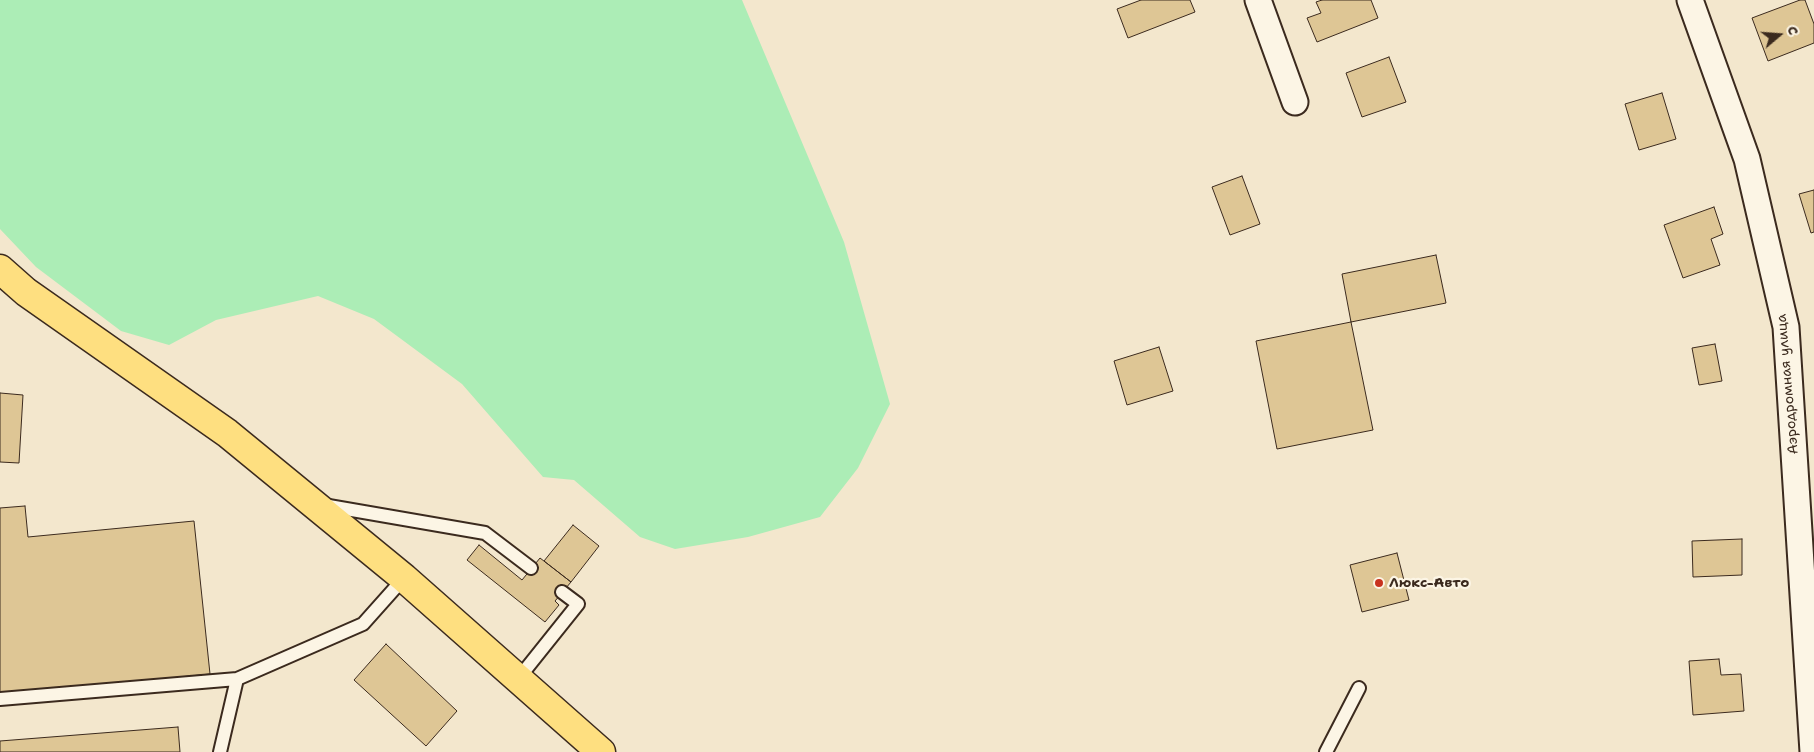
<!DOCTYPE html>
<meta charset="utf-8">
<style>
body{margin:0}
#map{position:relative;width:1814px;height:752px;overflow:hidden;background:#f3e7cd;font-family:"Shantell Sans",sans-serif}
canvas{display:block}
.north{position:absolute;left:1754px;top:10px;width:50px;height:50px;-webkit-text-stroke:4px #fcf5e5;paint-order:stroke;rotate:72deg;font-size:14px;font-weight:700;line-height:20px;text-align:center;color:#3b2a1e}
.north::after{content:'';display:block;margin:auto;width:18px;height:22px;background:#3b2a1e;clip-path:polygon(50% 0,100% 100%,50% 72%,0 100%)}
</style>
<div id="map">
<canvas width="1814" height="752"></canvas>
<div class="north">С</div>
</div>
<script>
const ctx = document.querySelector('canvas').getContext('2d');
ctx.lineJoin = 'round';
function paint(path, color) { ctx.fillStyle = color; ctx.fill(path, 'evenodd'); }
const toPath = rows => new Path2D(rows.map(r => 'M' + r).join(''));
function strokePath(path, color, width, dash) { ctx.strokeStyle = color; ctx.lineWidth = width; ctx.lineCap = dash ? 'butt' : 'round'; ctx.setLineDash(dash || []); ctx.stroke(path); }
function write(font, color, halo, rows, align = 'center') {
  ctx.font = font + ' "Shantell Sans",sans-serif'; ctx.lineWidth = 4.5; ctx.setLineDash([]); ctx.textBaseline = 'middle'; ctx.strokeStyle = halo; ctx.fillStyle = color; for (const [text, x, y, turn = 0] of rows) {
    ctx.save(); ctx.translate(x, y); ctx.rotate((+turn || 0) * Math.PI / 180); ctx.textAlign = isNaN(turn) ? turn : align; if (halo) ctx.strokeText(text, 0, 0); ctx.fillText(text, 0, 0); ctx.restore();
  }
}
paint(toPath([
 [0,0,742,0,844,242,890,404,858,468,820,517,748,537,675,549,640,537,574,480,543,477,462,384,374,319,318,296,216,320,169,345,121,331,36,267,0,229]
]), '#acedb6');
const building = toPath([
 [1141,0,1190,0,1195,12,1128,38,1117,9,1141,0],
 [1322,0,1371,0,1378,18,1317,42,1307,18,1321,13,1316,2,1322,0],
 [1800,0,1805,0,1814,24,1814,43,1768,61,1752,18,1800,0],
 [1389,57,1406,102,1362,117,1346,73,1389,57],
 [1662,93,1676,139,1639,150,1625,104,1662,93],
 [1242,176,1260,224,1230,235,1212,187,1242,176],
 [1814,190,1814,232,1811,233,1799,194,1814,190],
 [1714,207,1723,234,1711,239,1720,265,1683,278,1664,225,1714,207],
 [1436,255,1446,303,1351,322,1342,274,1436,255],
 [1351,322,1373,430,1277,449,1256,341,1351,322],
 [1715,344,1722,381,1699,385,1692,348,1715,344],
 [1159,347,1173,391,1127,405,1114,361,1159,347],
 [0,393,23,395,19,463,0,462,0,393],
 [25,506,28,537,194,521,210,674,0,695,0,508,25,506],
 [573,525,599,546,571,582,544,561,573,525],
 [1742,539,1742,575,1693,577,1692,541,1742,539],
 [479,545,522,580,540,558,571,582,555,601,559,605,545,622,467,560,479,545],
 [1397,553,1409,600,1362,612,1350,565,1397,553],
 [386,644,457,711,426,746,354,680,386,644],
 [1719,659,1721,675,1741,674,1744,711,1693,715,1689,661,1719,659],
 [178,727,180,752,0,752,0,741,178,727]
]);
paint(building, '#dec695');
strokePath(building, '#3b2a1e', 1);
const lane = toPath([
 [323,505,485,533,531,568],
 [518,679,578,604,562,592],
 [0,699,237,679,363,624,404,578],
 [220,752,237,679],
 [1326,752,1359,688]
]);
const street = toPath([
 [1258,0,1295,102],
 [1690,0,1747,159,1786,327,1813,752]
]);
const primary = toPath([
 [0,269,26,292,227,433,404,578,601,752]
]);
strokePath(lane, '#3b2a1e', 16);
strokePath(street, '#3b2a1e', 29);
strokePath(primary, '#3b2a1e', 31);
strokePath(lane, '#fcf5e5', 12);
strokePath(street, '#fcf5e5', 25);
strokePath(primary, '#fedf80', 28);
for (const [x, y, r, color] of [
 [1379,583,5,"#c8321e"]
]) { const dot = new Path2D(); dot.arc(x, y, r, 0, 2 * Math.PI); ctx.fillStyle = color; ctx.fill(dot); strokePath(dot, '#fcf5e5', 2); }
write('14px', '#3b2a1e', '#fcf5e5', [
 ["Аэродромная улица",1788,384,-95]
]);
write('bold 14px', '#3b2a1e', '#fcf5e5', [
 ["Люкс-Авто",1389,583]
], 'left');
</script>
